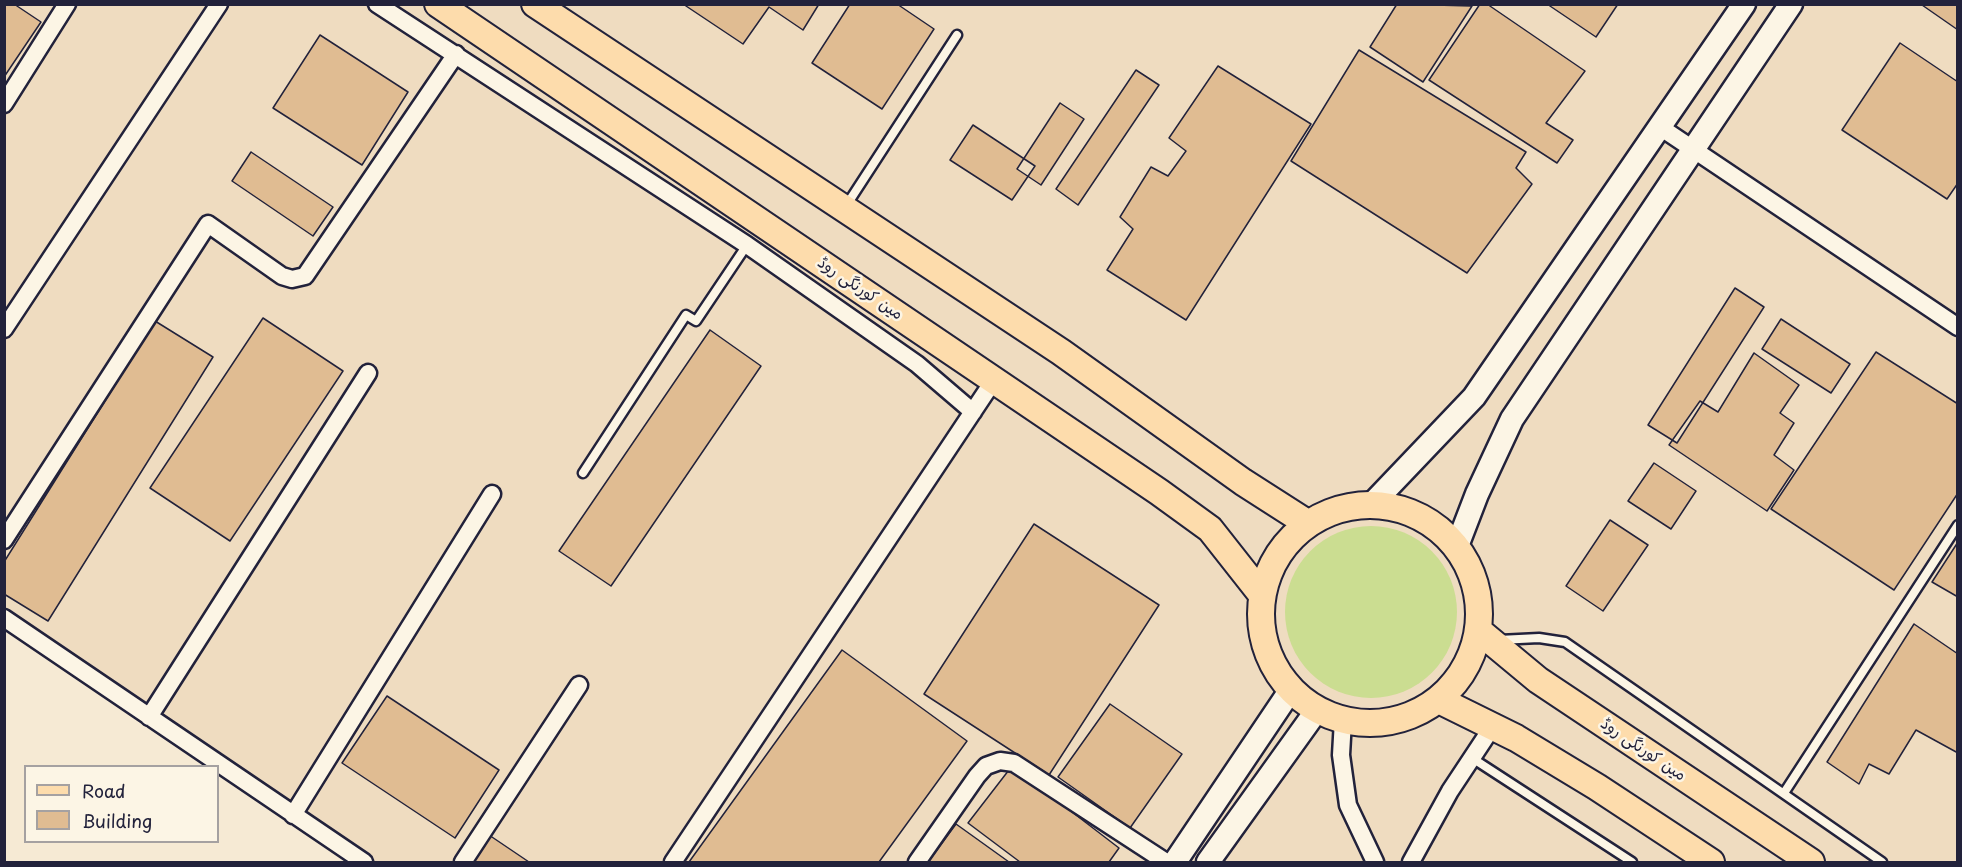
<!DOCTYPE html>
<meta charset="utf-8">
<style>
body{margin:0}
#map{position:relative;width:1962px;height:867px;overflow:hidden;background:#f6ead4;font-family:"Playpen Sans",sans-serif}
canvas{display:block}
.frame{position:absolute;inset:0;border:6px solid #22223b;pointer-events:none}
.legend{position:absolute;left:24px;top:765px;width:195px;height:78px;box-sizing:border-box;background:#fcf5e5;border:2px solid #a5a1a1;margin:0;padding:8px 10px;list-style:none;font-size:18px;color:#22223b}
.legend li{display:flex;align-items:center;gap:12px;height:30px}
.legend b{width:30px;border:2px solid #a5a1a1}
</style>
<div id="map">
<canvas width="1962" height="867"></canvas>
<div class="frame"></div>
<ul class="legend">
<li><b style="height:8px;background:#fddcac"></b>Road</li>
<li><b style="height:16px;background:#e0bc92"></b>Building</li>
</ul>
</div>
<script>
const ctx = document.querySelector('canvas').getContext('2d');
ctx.lineJoin = 'round';
function paint(path, color) { ctx.fillStyle = color; ctx.fill(path, 'evenodd'); }
const toPath = rows => new Path2D(rows.map(r => 'M' + r).join(''));
function strokePath(path, color, width, dash) { ctx.strokeStyle = color; ctx.lineWidth = width; ctx.lineCap = dash ? 'butt' : 'round'; ctx.setLineDash(dash || []); ctx.stroke(path); }
function write(font, color, halo, rows, align = 'center') {
  ctx.font = font + ' "Playpen Sans","Playpen Sans Arabic",sans-serif'; ctx.lineWidth = 5; ctx.setLineDash([]); ctx.textBaseline = 'middle'; ctx.strokeStyle = halo; ctx.fillStyle = color; for (const [text, x, y, turn = 0] of rows) {
    ctx.save(); ctx.translate(x, y); ctx.rotate((+turn || 0) * Math.PI / 180); ctx.textAlign = isNaN(turn) ? turn : align; if (halo) ctx.strokeText(text, 0, 0); ctx.fillText(text, 0, 0); ctx.restore();
  }
}
paint(toPath([
 [5,5,1957,5,1957,862,360,862,5,613]
]), '#efdcc0');
paint(toPath([
 '1285 612a86 86 0 1 1 172 0a86 86 0 1 1-172 0Z'
]), '#cbdd91');
const building = toPath([
 [4,4,14,4,41,22,4,77,4,4],
 [683,4,819,4,803,30,769,7,743,44,683,4],
 [850,4,897,4,934,29,882,109,812,63,850,4],
 [1397,4,1472,6,1423,82,1370,47,1397,4],
 [1480,4,1487,4,1585,71,1546,123,1573,140,1557,163,1429,80,1480,4],
 [1547,4,1618,4,1596,37,1547,4],
 [1958,4,1958,30,1922,5,1922,4,1958,4],
 [320,35,408,92,362,165,273,108,320,35],
 [1900,43,1958,82,1958,183,1947,199,1842,130,1900,43],
 [1359,50,1526,152,1516,168,1532,184,1467,273,1291,161,1359,50],
 [1218,66,1311,124,1186,320,1107,270,1133,229,1120,217,1151,167,1168,176,1186,151,1169,138,1218,66],
 [1136,70,1159,85,1078,205,1056,189,1136,70],
 [1060,103,1084,119,1041,185,1017,169,1060,103],
 [973,125,1035,166,1012,200,950,160,973,125],
 [251,152,333,207,313,236,232,181,251,152],
 [1735,288,1764,307,1677,443,1648,425,1735,288],
 [263,318,343,371,230,541,150,488,263,318],
 [1781,319,1850,364,1831,393,1762,349,1781,319],
 [155,321,213,357,48,621,4,594,4,562,155,321],
 [710,330,761,366,611,586,559,551,710,330],
 [1876,352,1958,404,1958,493,1894,590,1771,509,1876,352],
 [1754,353,1799,385,1780,413,1794,423,1774,455,1794,470,1767,511,1669,445,1700,401,1718,412,1754,353],
 [1654,463,1696,491,1671,529,1628,501,1654,463],
 [1610,520,1648,545,1603,611,1566,586,1610,520],
 [1034,524,1159,605,1049,775,924,694,1034,524],
 [1958,542,1958,597,1932,582,1958,542],
 [1914,624,1958,654,1958,753,1916,730,1889,774,1869,764,1859,784,1827,762,1914,624],
 [842,650,967,741,879,862,689,862,842,650],
 [387,696,499,770,455,838,342,763,387,696],
 [1110,704,1182,754,1130,828,1058,777,1110,704],
 [1012,766,1119,848,1109,862,1020,862,968,823,1012,766],
 [956,824,1009,862,928,862,956,824],
 [489,835,529,862,470,862,489,835]
]);
paint(building, '#e0bc92');
strokePath(building, '#22223b', 1.5);
const service = toPath([
 [846,206,957,35],
 [583,473,686,315,696,321,747,245],
 [1499,640,1539,638,1565,642,1882,862],
 [1472,758,1632,862],
 [1784,793,1958,525]
]);
const minor = toPath([
 [377,4,747,245,917,364,973,412],
 [4,104,67,4],
 [1660,127,1958,327],
 [4,329,219,4],
 [4,540,208,224,282,276,292,279,305,276,456,54],
 [4,618,364,862],
 [149,717,368,373],
 [1343,720,1341,755,1348,805,1375,862],
 [293,815,492,494],
 [463,862,579,685],
 [673,862,994,380],
 [917,862,977,776,986,766,1000,761,1014,763,1166,862],
 [1411,862,1450,791,1493,726]
]);
const secondary = toPath([
 [1373,503,1474,397,1744,4],
 [1457,546,1477,494,1512,419,1791,4],
 [1175,862,1290,691],
 [1208,862,1317,710]
]);
const primary = toPath([
 [438,4,1159,492,1210,529,1262,595],
 [535,4,1061,352,1243,482,1307,523],
 '1261 614a109 109 0 1 1 218 0a109 109 0 1 1-218 0Z',
 [1479,631,1538,680,1811,862],
 [1439,700,1516,738,1597,787,1711,862]
]);
strokePath(service, '#22223b', 13);
strokePath(minor, '#22223b', 21);
strokePath(secondary, '#22223b', 27);
strokePath(primary, '#22223b', 30);
strokePath(service, '#fcf5e5', 8);
strokePath(minor, '#fcf5e5', 16);
strokePath(secondary, '#fcf5e5', 22);
strokePath(primary, '#fddcac', 26);
write('16px', '#22223b', '#fcf5e5', [
 ["مین کورنگی روڈ",860,289,34],
 ["مین کورنگی روڈ",1643,750,34]
]);
</script>
